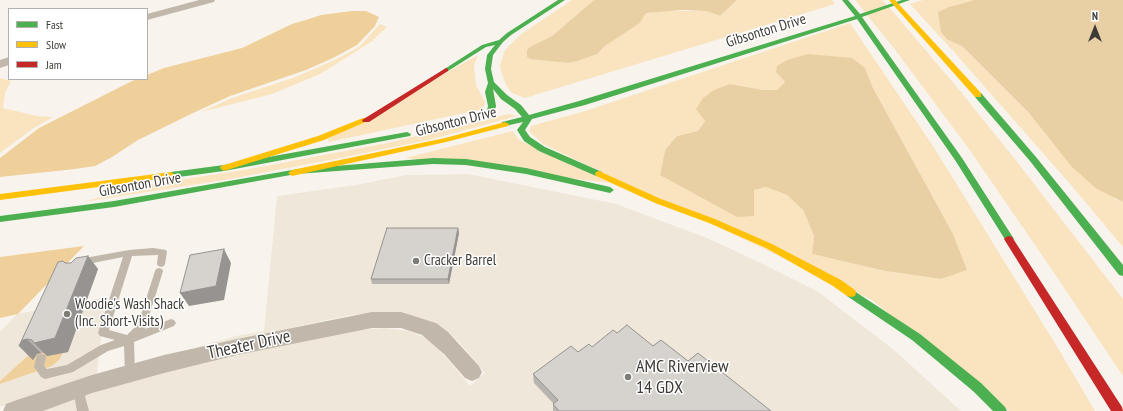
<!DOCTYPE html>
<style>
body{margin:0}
#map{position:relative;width:1123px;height:411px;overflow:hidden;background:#f8f4ed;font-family:"PT Sans Narrow",sans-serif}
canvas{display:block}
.legend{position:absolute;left:8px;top:8px;width:140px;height:72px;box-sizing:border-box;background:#fff;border:1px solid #b2b1af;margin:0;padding:5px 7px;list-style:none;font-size:12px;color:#3e3b36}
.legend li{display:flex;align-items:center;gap:8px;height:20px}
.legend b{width:20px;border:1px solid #b2b1af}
.north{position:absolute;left:1075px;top:8px;width:40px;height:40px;-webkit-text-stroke:3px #fff;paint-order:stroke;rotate:0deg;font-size:11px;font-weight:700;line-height:16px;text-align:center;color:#3e3b36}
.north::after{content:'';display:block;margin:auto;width:14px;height:18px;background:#3e3b36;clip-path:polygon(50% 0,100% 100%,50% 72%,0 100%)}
</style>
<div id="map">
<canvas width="1123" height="411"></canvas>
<ul class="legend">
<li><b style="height:5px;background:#4caf50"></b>Fast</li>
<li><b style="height:5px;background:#ffc107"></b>Slow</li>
<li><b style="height:5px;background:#c62828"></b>Jam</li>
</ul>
<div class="north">N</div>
</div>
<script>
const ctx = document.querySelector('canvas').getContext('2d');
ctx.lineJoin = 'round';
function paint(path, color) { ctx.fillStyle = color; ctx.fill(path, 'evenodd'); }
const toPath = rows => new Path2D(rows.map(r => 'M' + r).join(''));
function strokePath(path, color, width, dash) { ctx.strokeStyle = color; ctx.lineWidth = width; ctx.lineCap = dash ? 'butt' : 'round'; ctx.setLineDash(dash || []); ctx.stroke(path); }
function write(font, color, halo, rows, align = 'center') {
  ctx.font = font + ' "PT Sans Narrow",sans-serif'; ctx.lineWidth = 3; ctx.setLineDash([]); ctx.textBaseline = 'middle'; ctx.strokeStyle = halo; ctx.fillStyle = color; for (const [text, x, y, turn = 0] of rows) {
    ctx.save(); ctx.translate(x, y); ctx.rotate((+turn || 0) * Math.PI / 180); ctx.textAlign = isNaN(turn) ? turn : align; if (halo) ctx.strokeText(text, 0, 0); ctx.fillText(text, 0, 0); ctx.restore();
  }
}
paint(toPath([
 [468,174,616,204,707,238,763,264,817,291,894,350,961,411,38,411,90,393,198,363,350,331,385,328,409,331,423,337,435,345,470,386,485,373,459,342,447,331,433,322,403,313,389,312,351,315,191,349,236,336,264,331,277,196,356,185,406,175],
 [106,297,97,374,102,373,0,407,0,384,51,366,59,360,33,351,0,381,0,332,17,314]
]), '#efe7d9');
paint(toPath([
 [572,0,594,0,552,36,527,50,527,57,530,59,567,63,596,54,605,46,640,23,646,13,660,11,706,11,720,16,737,0,832,0,835,4,525,98,512,93,506,85,501,71,500,65,505,50,520,35],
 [855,0,882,0,895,14,961,92,1018,163,1123,299,1123,376,1061,283,969,149,893,47],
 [923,0,974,0,949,7,948,40,962,46,1029,113,1073,167,1117,200,1123,202,1123,247,1071,185,954,52,910,4],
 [850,23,933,146,1061,353,1095,411,1009,411,872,300,543,144,529,131,531,126,585,111],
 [865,68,873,88,952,232,941,279,885,271,812,254,814,236,803,210,787,195,766,187,753,190,754,216,660,175,665,150,677,136,698,131,730,84,763,90,777,90,785,82,776,72],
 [380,24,387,27,371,42,320,74,272,94,201,112,232,98,293,78,335,60,359,47],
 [478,55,474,66,476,85,485,102,483,109,329,142,328,139],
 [0,78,11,81,5,93,3,108,37,116,53,117,34,128,0,153],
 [508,114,517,116,429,140,335,159,230,179,83,202,147,185,250,169,387,143],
 [513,131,519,140,610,183,405,158]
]), '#f9e4bf');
paint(toPath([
 [594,0,737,0,720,16,706,11,682,10,646,13,640,23,605,46,597,54,574,62,567,63,538,60,530,59,527,57,527,50,530,47,552,36],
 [974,0,1123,0,1123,202,1097,189,1072,167,1029,113,962,46,948,40,941,32,938,12,949,7],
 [808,54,852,58,865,68,873,88,952,232,967,270,941,279,885,271,812,254,814,236,803,210,787,195,766,187,754,190,754,216,737,217,660,175,665,150,677,136,698,131,705,121,696,109,703,98,714,90,730,84,763,90,777,90,785,82,776,72,777,66,787,60]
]), '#e9d0a4');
paint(toPath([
 [352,11,366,11,379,17,375,26,357,45,333,58,306,70,230,96,193,113,138,140,112,157,95,166,75,169,0,177,0,158,39,128,136,79,147,79,147,75,164,68,242,48,292,24,309,19,321,15],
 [84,246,18,314,0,318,0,257],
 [33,351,64,351,59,360,52,366,0,384,0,381]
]), '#efd09a');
paint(toPath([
 [153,248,166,250,167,252,165,264,164,266,161,267,158,266,157,264,158,255,132,256,109,330,127,335,138,324,155,271,156,269,159,268,162,269,163,271,145,329,171,319,174,320,176,323,174,326,134,342,135,373,134,376,130,378,126,376,125,373,124,346,108,351,73,372,45,379,41,377,34,367,37,355,41,354,45,355,46,358,44,366,47,369,67,365,101,345,115,340,100,336,98,333,123,257,93,263,86,270,83,271,80,270,79,268,80,266,87,258,90,257,129,250,153,248],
 [78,384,82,386,83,389,89,411,77,411,73,389,74,386,78,384]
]), '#c1b8ab');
paint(toPath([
 [199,0,215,0,214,2,147,20,147,14,199,0],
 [9,57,9,65,0,68,0,60,9,57],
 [372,312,401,312,436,323,448,332,479,366,482,372,479,378,472,381,465,378,444,354,422,335,401,328,372,328,237,355,164,373,92,393,43,411,3,411,6,404,14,401,92,375,164,355,237,339,372,312]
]), '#c1b8ab');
paint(toPath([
 [558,0,565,0,511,35,503,42,493,55,491,69,494,82,507,95,521,105,529,115,579,101,855,16,842,0,848,0,860,14,902,0,910,0,862,17,962,158,1014,239,1012,241,1009,242,1006,241,955,160,857,19,585,105,532,119,525,130,530,137,545,147,602,172,603,174,602,176,596,176,539,151,524,141,517,130,523,122,505,126,502,126,502,122,522,117,515,109,501,99,493,89,496,106,494,114,490,116,486,114,488,106,485,92,488,83,485,69,487,55,495,45,486,47,448,71,446,72,443,70,482,45,499,40,507,33,558,0],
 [975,93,981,93,1036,157,1123,265,1123,276,1119,275,1030,161,975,97,975,93],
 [407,132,411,134,410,136,224,171,171,178,167,175,171,172,224,165,407,132],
 [433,158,466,159,526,168,610,187,614,190,610,193,526,174,466,165,433,164,296,174,114,207,0,222,0,216,114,201,298,169,433,158],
 [851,289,920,334,981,383,1005,407,1007,411,993,411,973,391,912,340,847,296,846,293,847,290,851,289]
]), '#4caf50');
paint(toPath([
 [889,0,895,0,981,93,981,97,975,97,889,0],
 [363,118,369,118,370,120,324,140,227,170,224,171,220,168,221,166,318,136,363,118],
 [505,122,509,124,508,126,446,142,292,176,288,173,292,170,445,138,505,122],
 [599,171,661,199,715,219,772,244,841,280,855,290,856,293,855,296,851,297,847,296,833,286,766,248,709,223,655,203,596,176,595,174,596,172,599,171],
 [171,172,175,175,174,177,0,200,0,194,171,172]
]), '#ffc107');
paint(toPath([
 [446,68,448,69,448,71,369,122,363,122,362,120,446,68],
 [1009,236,1012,237,1122,407,1123,411,1111,411,1004,239,1006,237,1009,236]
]), '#c62828');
paint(toPath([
 [458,228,459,233,449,284,372,284,371,279],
 [88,256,98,269,68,352,47,356,44,353,41,353,37,354,33,360,19,346,65,263,71,263],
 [617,333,653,346,688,361,771,411,553,411,553,403,534,383,533,374,578,352,592,347]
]), '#b8b5b0');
paint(toPath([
 [458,228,459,233,449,284,448,279],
 [224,249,231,263,224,300,189,306,180,293],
 [88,256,98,269,68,352,47,356,34,343],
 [27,339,41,353,37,354,33,360,19,346,23,340]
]), '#969390');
const building = toPath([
 [387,228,458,228,448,279,371,279,387,228],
 [224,249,216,286,180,293,190,255,224,249],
 [88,256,55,338,34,343,32,340,27,339,23,340,19,346,58,262,63,261,65,263,71,263,76,258,88,256],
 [627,325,653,346,661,340,688,361,698,353,771,411,559,411,553,404,558,400,533,374,571,346,578,352,589,344,592,347,613,330,617,333,627,325]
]);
paint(building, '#d6d2cd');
strokePath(building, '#969390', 1);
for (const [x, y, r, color] of [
 [416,261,4,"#7f7c76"],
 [67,314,4,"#7f7c76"],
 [628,377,4,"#7f7c76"]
]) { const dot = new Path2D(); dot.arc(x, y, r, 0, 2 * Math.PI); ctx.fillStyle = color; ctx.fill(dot); strokePath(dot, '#fff', 1.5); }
write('15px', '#3e3b36', '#fff', [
 ["Gibsonton Drive",766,31,-17],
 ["Gibsonton Drive",456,122,-14],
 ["Gibsonton Drive",140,185,-10]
]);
write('15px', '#3e3b36', '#fff', [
 ["Cracker Barrel",424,261],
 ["Woodie's Wash Shack",75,305],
 ["(Inc. Short-Visits)",75,322]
], 'left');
write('18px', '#3e3b36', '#fff', [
 ["Theater Drive",249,345,-12]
]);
write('18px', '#3e3b36', '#fff', [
 ["AMC Riverview",636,367],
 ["14 GDX",636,388]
], 'left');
</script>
